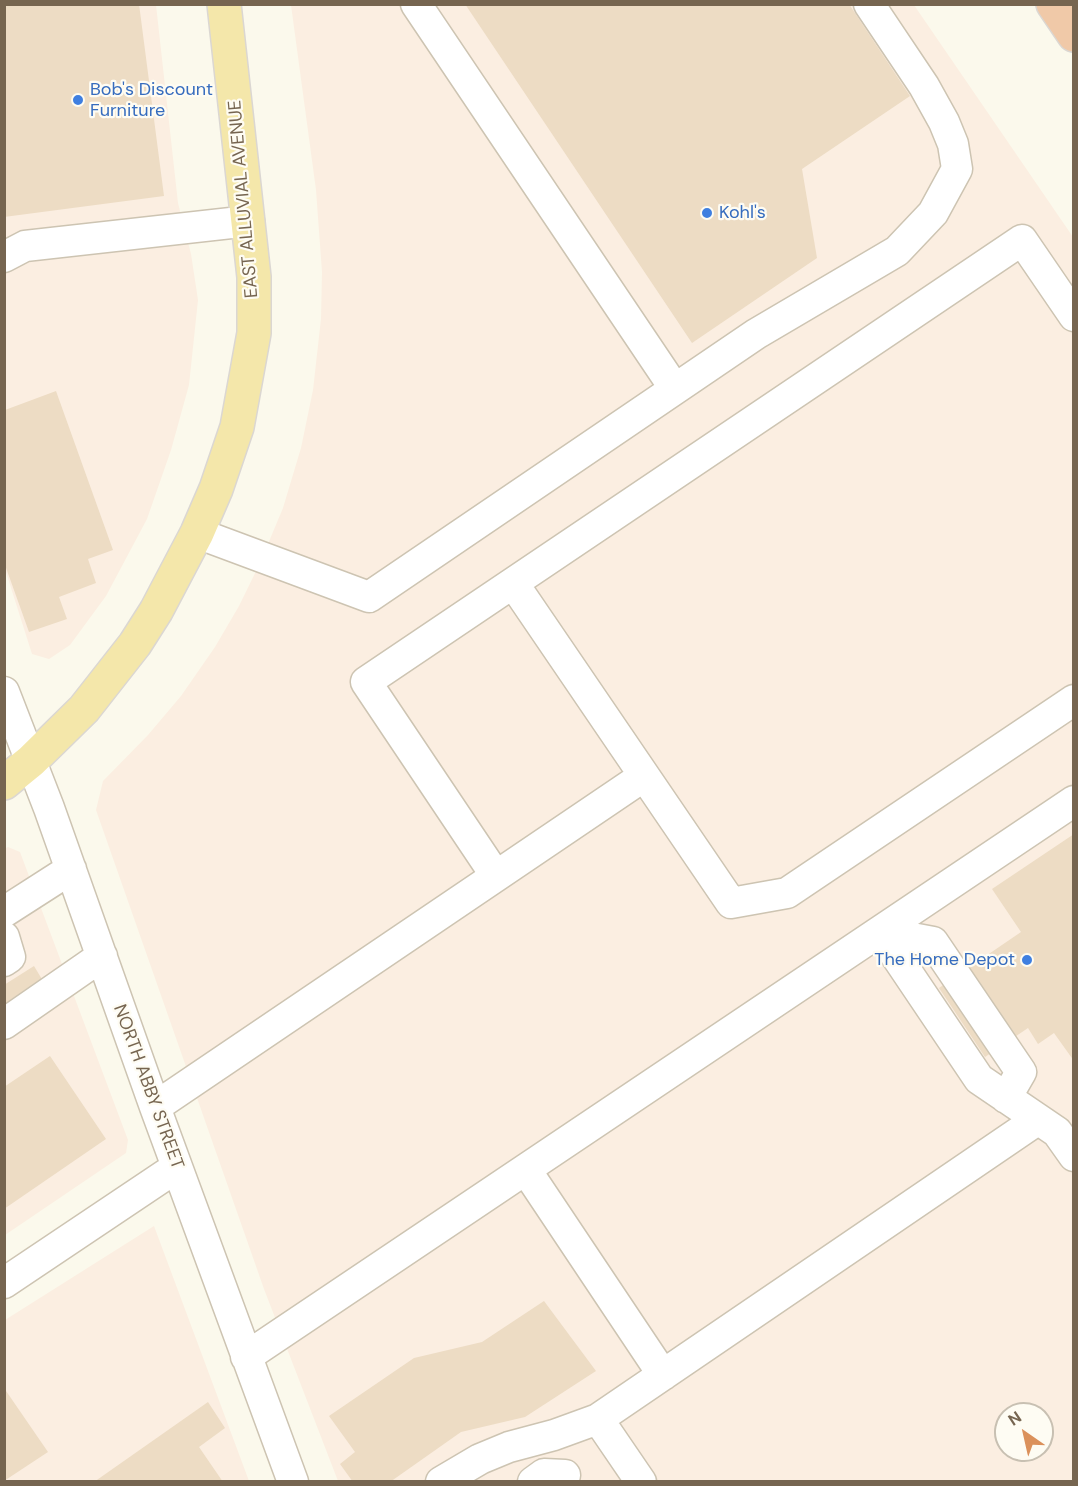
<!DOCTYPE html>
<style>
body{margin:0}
#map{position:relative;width:1078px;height:1486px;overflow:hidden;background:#fbf9ec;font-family:"DM Sans",sans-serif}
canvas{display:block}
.frame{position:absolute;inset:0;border:6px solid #766550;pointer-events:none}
.north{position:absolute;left:994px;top:1402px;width:60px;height:60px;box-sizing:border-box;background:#fefcf3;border:2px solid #c8c0b2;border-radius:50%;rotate:326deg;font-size:16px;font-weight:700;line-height:24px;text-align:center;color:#766550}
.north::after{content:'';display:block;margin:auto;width:21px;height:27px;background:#db915b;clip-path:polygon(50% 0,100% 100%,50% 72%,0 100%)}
</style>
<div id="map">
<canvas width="1078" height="1486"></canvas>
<div class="frame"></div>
<div class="north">N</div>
</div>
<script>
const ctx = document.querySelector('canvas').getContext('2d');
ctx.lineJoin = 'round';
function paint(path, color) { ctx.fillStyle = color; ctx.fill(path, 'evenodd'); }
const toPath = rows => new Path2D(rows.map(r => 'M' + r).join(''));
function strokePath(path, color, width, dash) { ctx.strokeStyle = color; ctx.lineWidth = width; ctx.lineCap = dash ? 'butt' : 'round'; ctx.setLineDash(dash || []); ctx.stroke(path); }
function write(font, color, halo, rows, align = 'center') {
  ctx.font = font + ' "DM Sans",sans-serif'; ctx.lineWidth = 4.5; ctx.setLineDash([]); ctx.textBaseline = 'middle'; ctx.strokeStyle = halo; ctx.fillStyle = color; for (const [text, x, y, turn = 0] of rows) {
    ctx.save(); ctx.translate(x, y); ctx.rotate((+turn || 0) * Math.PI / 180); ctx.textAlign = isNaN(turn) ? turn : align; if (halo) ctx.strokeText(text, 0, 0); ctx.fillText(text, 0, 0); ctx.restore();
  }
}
paint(toPath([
 [4,5,156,5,178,203,191,254,198,300,189,385,171,450,147,519,106,596,70,645,49,659,32,654,5,569],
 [291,5,914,5,1073,237,1073,1481,338,1481,264,1289,96,810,103,781,148,735,181,696,215,647,239,606,260,563,283,508,301,448,313,390,321,319,322,272,316,190],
 [1006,1414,1042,1414,1042,1450,1006,1450],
 [8,847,20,852,128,1140,126,1153,5,1235,4,849],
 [154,1226,249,1481,5,1482,5,1320]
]), '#fbeee1');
paint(toPath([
 [4,4,139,4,164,196,4,217],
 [465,4,849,4,910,96,802,169,817,258,692,343],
 [56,391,113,550,88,559,96,583,59,597,67,619,29,632,5,565,5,410],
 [1074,834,1074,1061,1054,1033,1038,1044,1028,1028,985,1057,939,988,1021,932,992,889],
 [34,966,43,981,4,1007,4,985],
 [50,1056,106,1139,4,1209,4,1087],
 [544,1301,596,1371,525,1417,461,1432,390,1482,353,1482,340,1464,355,1452,329,1416,414,1358,482,1342],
 [4,1388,48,1452,4,1481],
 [208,1402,225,1428,199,1447,223,1482,94,1482]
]), '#eddcc4');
const minor = toPath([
 [416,4,675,389],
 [4,257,25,246,249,221],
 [197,533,369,597,756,334,897,251,933,213,957,169,953,144,944,122,924,86,869,4],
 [513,583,731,903,787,893,1074,700],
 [4,692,49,808,155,1107,293,1482],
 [496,876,366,682,1022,240,1074,316],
 [4,912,71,869],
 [880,932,979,1079,1057,1132,1074,1156],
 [880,932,933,942,1021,1072,1006,1098],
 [4,937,10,957,4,961],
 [4,1024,102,956],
 [155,1107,644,776],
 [526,1170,663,1375],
 [4,1283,177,1167],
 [246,1357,1074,801],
 [598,1419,641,1482],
 [441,1482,480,1459,509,1447,554,1435,598,1419,1037,1120],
 [533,1482,544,1474,565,1475]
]);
const major = toPath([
 [4,783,31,761,84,709,135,644,156,611,197,533,216,489,237,427,254,333,254,277,224,4]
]);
const highway = toPath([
 [1053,4,1074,35]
]);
strokePath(minor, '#cdc4b2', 33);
strokePath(major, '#dbd7d2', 36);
strokePath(highway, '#dbd7d2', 36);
strokePath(minor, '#fff', 30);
strokePath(major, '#f4e7aa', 33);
strokePath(highway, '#f0c9a8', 33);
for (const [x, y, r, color] of [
 [78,100,6,"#3f7fe0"],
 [707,213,6,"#3f7fe0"],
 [1027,960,6,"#3f7fe0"]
]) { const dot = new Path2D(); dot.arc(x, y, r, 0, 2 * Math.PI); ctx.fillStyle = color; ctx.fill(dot); strokePath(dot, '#fefcf3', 2); }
write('18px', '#366cbe', '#fefcf3', [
 ["Bob's Discount",90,90],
 ["Furniture",90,111],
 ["Kohl's",719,213],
 ["The Home Depot",1015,960,"right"]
], 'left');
write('18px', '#766550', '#fefcf3', [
 ["EAST ALLUVIAL AVENUE",244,199,-95],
 ["NORTH ABBY STREET",148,1087,70]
]);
</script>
